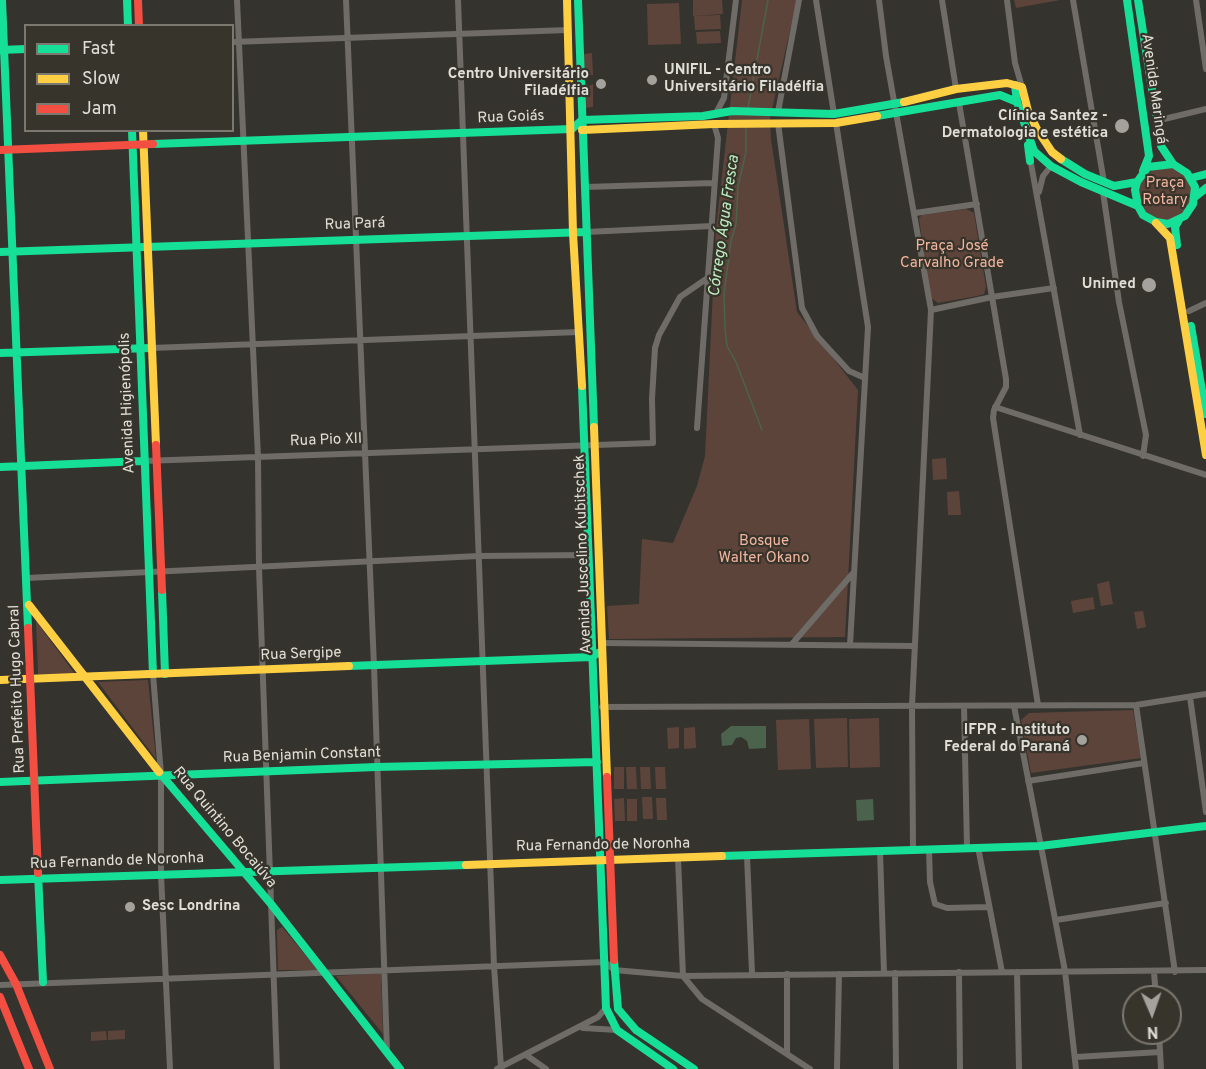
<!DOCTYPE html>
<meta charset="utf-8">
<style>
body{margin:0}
#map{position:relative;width:1206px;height:1069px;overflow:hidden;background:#34332e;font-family:Overpass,sans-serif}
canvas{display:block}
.legend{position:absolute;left:24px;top:24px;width:210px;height:108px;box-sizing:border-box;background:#37342b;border:2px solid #7b7870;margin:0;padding:8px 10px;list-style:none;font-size:18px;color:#e0ded8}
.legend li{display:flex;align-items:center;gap:12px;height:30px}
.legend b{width:30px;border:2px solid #7b7870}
.north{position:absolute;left:1122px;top:985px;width:60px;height:60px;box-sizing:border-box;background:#37342b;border:2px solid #7b7870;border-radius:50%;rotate:178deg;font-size:16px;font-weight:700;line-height:24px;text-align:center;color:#e0ded8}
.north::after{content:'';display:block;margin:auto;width:21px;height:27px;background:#a4a29c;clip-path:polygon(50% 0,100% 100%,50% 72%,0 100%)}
</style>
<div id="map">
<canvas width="1206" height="1069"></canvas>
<ul class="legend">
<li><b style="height:8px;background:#16e098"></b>Fast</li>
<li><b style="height:8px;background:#ffcf43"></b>Slow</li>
<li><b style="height:8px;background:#f24e42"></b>Jam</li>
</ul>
<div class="north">N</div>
</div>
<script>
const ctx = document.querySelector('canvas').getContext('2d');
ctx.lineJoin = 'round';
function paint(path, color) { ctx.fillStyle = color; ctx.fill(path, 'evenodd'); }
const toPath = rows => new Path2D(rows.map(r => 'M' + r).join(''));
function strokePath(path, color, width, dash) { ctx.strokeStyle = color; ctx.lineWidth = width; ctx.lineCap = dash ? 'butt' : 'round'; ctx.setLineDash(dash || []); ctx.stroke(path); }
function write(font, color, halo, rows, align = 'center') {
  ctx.font = font + ' Overpass,sans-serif'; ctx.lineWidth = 4.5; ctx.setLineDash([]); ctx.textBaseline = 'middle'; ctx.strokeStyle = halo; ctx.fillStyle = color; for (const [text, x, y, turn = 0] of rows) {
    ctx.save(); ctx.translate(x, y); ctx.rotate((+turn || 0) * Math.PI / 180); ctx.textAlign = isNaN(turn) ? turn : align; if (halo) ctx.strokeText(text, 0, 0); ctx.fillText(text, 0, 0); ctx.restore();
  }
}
paint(toPath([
 [693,0,722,0,723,14,693,16],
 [742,0,797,0,770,118,771,139,797,312,858,390,845,637,609,639,607,606,639,604,642,539,673,543,697,486,705,456,716,228],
 [1014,0,1060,0,1016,8],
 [679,3,681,44,648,45,647,4],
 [720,15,721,29,695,30,694,16],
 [720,31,721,43,697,44,696,32],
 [592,53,593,75,584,75,584,54],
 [585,83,589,86,593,84,593,107,585,108],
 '1138 194a27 27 0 1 1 54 0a27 27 0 1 1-54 0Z',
 [966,209,974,213,986,287,984,294,977,296,938,303,930,297,919,218,922,215],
 [946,458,947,479,933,480,932,459],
 [959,491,961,515,948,515,947,492],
 [1109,581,1113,604,1101,606,1097,584],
 [1093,597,1095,609,1073,613,1071,601],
 [1143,611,1146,627,1137,629,1134,612],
 [36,621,75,674,38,674],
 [148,680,156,759,98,682],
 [1133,710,1141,758,1031,773,1021,720,1029,713],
 [847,718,848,767,816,768,814,719],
 [879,718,880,767,850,768,849,719],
 [809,719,811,769,778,770,776,720],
 [679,727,679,748,668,749,667,728],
 [695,727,696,748,684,749,684,728],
 [614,767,624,767,624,789,614,789],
 [626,767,636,767,637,789,627,789],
 [640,767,650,767,651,789,641,789],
 [655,767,665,767,666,789,656,789],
 [642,797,652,797,653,819,643,819],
 [624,798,625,821,615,821,614,799],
 [656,798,666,798,667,820,657,820],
 [627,799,637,799,637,821,627,821],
 [282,927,318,970,278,970,277,930],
 [381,973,383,1034,336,976],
 [125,1030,125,1039,108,1040,108,1031],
 [106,1031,107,1040,91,1041,91,1032]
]), '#5d443a');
paint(toPath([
 [731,726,766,726,766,748,749,749,747,741,741,737,736,738,732,745,722,746,721,734],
 [873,799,874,820,857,821,856,800]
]), '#4b624c');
strokePath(toPath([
 [748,108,768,0],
 [746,128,746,152,738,187,736,224,731,241,724,294,725,329,727,346,736,362,762,430]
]), '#4b624c', 1.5);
strokePath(toPath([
 [237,0,258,457,259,568,277,1069],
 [346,0,374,666,387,1051],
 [458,0,494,966,501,1067],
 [816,0,834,114],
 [879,0,886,56,931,310,912,706,913,850],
 [942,0,956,89],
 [1007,0,1015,63,1022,87],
 [1073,0,1104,182],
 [1196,0,1206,69],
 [232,42,568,30],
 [959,103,1006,379,1006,387,994,410,993,418,1038,705],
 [778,112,799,0],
 [716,113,724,98,736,0],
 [1156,121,1206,109],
 [778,123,802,308,817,336,849,371,865,378],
 [836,123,868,327,850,645],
 [1030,158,1080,435],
 [585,187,713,183],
 [1039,192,1043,176,1051,166],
 [1103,192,1119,302,1146,435,1143,456],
 [915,213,977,204],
 [586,232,712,226],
 [931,310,992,297,1054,288],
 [1189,311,1206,303],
 [151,348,579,332],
 [995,407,1206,475],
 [697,428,718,138,714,124],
 [143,461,653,443,652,399,655,348,659,335,680,297,709,277],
 [27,578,479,556,588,555],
 [601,643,914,646],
 [792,644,854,572],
 [153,674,161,775,161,874,170,1069],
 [1190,697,1206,812],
 [1136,705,1175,972],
 [964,706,967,847],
 [1014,706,1065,971,1076,1069],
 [602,707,1136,705,1206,694],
 [1028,781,1144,763],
 [978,847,1002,972],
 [929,849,930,882,935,904,947,908,989,907],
 [880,851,884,973],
 [747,856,752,973],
 [678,858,683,976],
 [1056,920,1166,903],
 [959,972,960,1069],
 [1017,972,1019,1069],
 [1154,972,1156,997],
 [895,973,896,1069],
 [787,974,787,1053],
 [683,976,702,999,810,1069],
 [0,985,605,962,614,970,683,976,1206,970],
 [583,1028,617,1030],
 [1159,1033,1161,1069],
 [526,1055,546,1069],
 [1076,1057,1160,1052],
 [497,1069,598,1017,606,1008],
 [837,1069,839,974]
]), '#6f6b66', 6);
strokePath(toPath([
 [2,0,28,628],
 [127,0,128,26],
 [578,0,594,427],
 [1127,0,1149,156,1143,171],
 [1138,0,1161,146,1173,164,1187,173,1195,187,1193,204,1185,216,1168,224,1156,222,1143,215,1138,206,1135,190,1137,182,1148,167,1173,164],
 [0,50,26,49],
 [1015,85,1017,102,1034,151,1051,166,1081,182,1138,206],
 [877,116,1000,95,1017,102],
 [132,130,153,674],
 [153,144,572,129,582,120,703,116,732,111,834,114,904,102],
 [1028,145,1030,161],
 [1061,159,1085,174,1114,186,1137,182],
 [1191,178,1206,174],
 [1195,197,1206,188],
 [1177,245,1175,227,1179,220],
 [0,252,586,232],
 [1191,326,1206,414],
 [0,353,151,348],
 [582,386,606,1008,617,1030,673,1069],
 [0,467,143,461],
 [162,590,165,674],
 [349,666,592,657,598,653],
 [159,772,271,904,400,1069],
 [0,782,376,767,597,762],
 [722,856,1040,846,1206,826],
 [38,873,43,982],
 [0,880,466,865],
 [614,960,618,1009,636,1030,694,1069]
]), '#16e098', 8);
strokePath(toPath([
 [567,0,573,233,582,386],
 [904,102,956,89,1007,83,1022,87,1028,111,1038,131,1052,152,1061,159],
 [143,130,156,445],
 [582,130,714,124,836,123,877,116],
 [1156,223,1170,238,1206,455],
 [594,427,607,777],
 [29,605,159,772],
 [0,680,349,666],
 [466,865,722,856]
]), '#ffcf43', 8);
strokePath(toPath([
 [138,0,139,26],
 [0,150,153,144],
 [156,445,162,590],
 [28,628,38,873],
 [607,777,614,960],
 [0,955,16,984,50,1069],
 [0,997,29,1069]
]), '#f24e42', 8);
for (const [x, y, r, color] of [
 [652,80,6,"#a4a29c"],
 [601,84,6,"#a4a29c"],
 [1122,126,8,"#a4a29c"],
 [1149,285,8,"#a4a29c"],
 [1082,740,6,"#a4a29c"],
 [130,907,6,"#a4a29c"]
]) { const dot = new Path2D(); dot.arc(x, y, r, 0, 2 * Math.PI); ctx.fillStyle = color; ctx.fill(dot); strokePath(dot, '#37342b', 2); }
write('bold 15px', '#e0ded8', '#37342b', [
 ["UNIFIL - Centro",664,71,"left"],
 ["Universitário Filadélfia",664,88,"left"],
 ["Centro Universitário",589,75],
 ["Filadélfia",589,92],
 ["Clínica Santez -",1108,117],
 ["Dermatologia e estética",1108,134],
 ["Unimed",1136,285],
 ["IFPR - Instituto",1070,731],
 ["Federal do Paraná",1070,748],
 ["Sesc Londrina",142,907,"left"]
], 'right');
write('15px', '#e0ded8', '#37342b', [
 ["Avenida Maringá",1153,89,82],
 ["Rua Goiás",511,118,-2],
 ["Rua Pará",355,225,-2],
 ["Avenida Higienópolis",128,403,-92],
 ["Rua Pio XII",326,441,-2],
 ["Avenida Juscelino Kubitschek",584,554,-92],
 ["Rua Sergipe",301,655,-2],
 ["Rua Prefeito Hugo Cabral",18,689,-92],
 ["Rua Benjamin Constant",302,756,-2],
 ["Rua Quintino Bocaiúva",224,828,50],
 ["Rua Fernando de Noronha",603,846,-1],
 ["Rua Fernando de Noronha",117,862,-2]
]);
write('15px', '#f3b59f', '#37342b', [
 ["Praça",1165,184],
 ["Rotary",1165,201],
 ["Praça José",952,247],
 ["Carvalho Grade",952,264],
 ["Bosque",764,542],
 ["Walter Okano",764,559]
]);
write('italic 16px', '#bfefc1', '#37342b', [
 ["Córrego Água Fresca",725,226,-82]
]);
</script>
